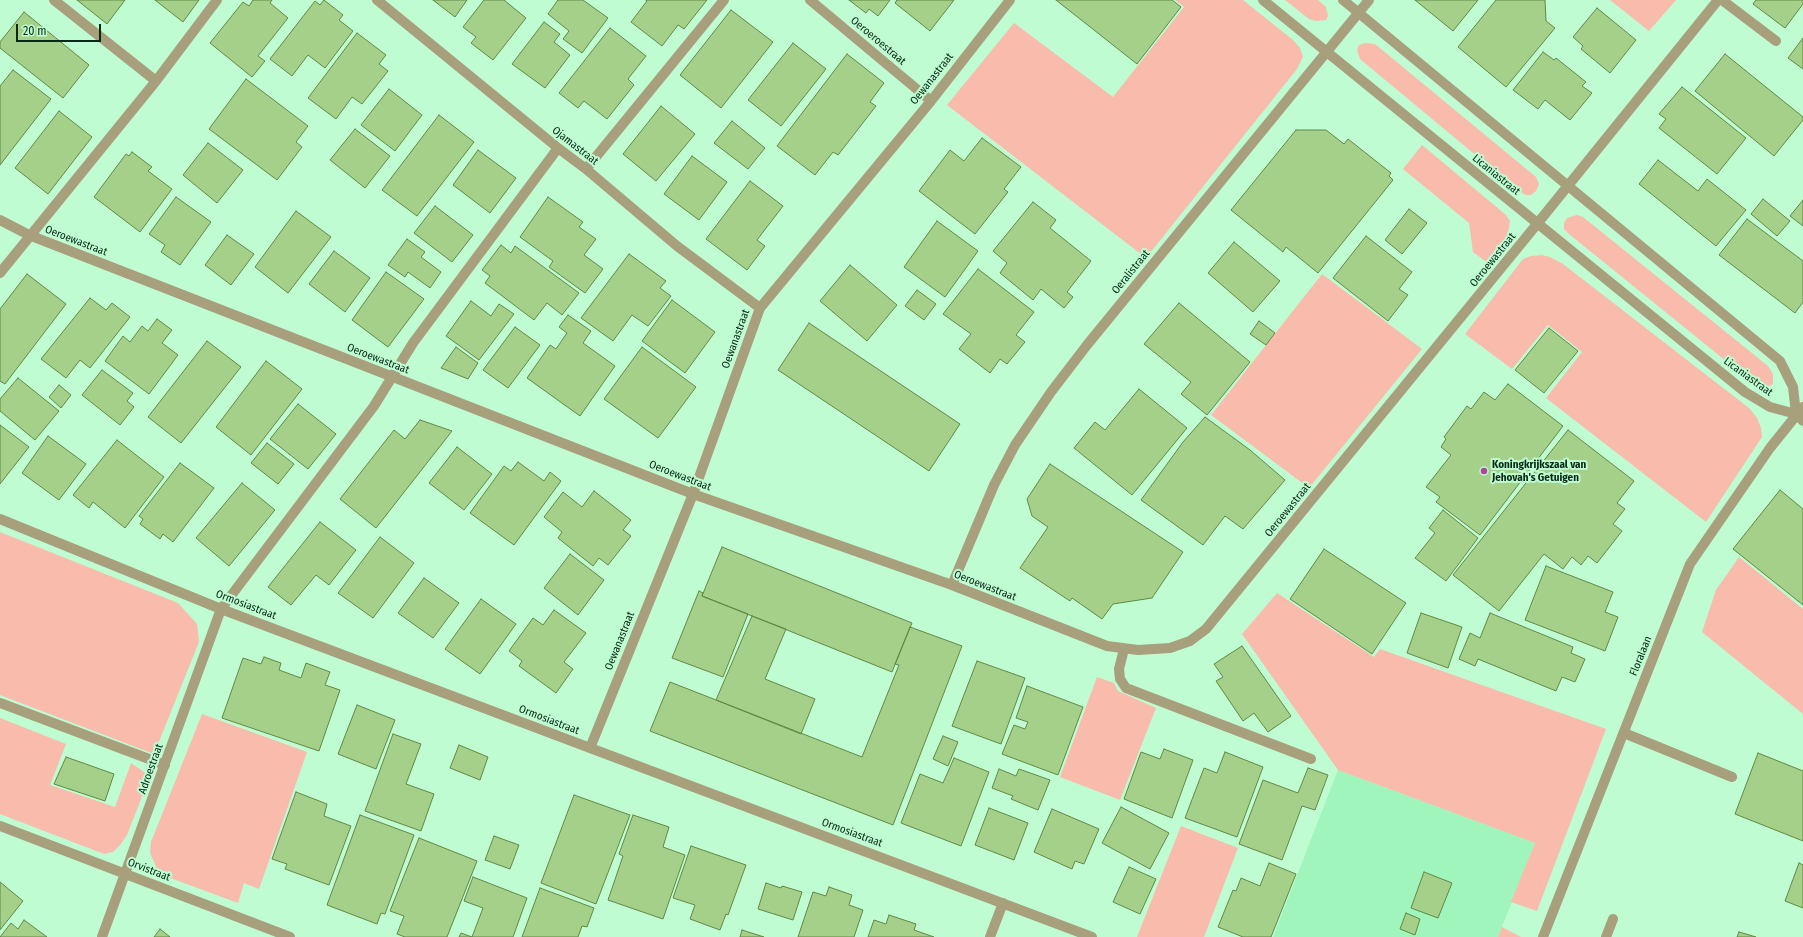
<!DOCTYPE html>
<style>
body{margin:0}
#map{position:relative;width:1803px;height:937px;overflow:hidden;background:#bffcd1;font-family:"Fira Sans Condensed",sans-serif}
canvas{display:block}
.scale{position:absolute;left:16px;top:24px;width:85px;height:18px;box-sizing:border-box;border:2px solid #082916;border-top:0;padding-left:5px;font-size:12px;line-height:14px;white-space:nowrap;color:#082916;-webkit-text-stroke:3px #bffcd1;paint-order:stroke}
</style>
<div id="map">
<canvas width="1803" height="937"></canvas>
<div class="scale">20 m</div>
</div>
<script>
const ctx = document.querySelector('canvas').getContext('2d');
ctx.lineJoin = 'round';
function paint(path, color) { ctx.fillStyle = color; ctx.fill(path, 'evenodd'); }
const toPath = rows => new Path2D(rows.map(r => 'M' + r).join(''));
function strokePath(path, color, width, dash) { ctx.strokeStyle = color; ctx.lineWidth = width; ctx.lineCap = dash ? 'butt' : 'round'; ctx.setLineDash(dash || []); ctx.stroke(path); }
function write(font, color, halo, rows, align = 'center') {
  ctx.font = font + ' "Fira Sans Condensed",sans-serif'; ctx.lineWidth = 4; ctx.setLineDash([]); ctx.textBaseline = 'middle'; ctx.strokeStyle = halo; ctx.fillStyle = color; for (const [text, x, y, turn = 0] of rows) {
    ctx.save(); ctx.translate(x, y); ctx.rotate((+turn || 0) * Math.PI / 180); ctx.textAlign = isNaN(turn) ? turn : align; if (halo) ctx.strokeText(text, 0, 0); ctx.fillText(text, 0, 0); ctx.restore();
  }
}
paint(toPath([
 [1338,770,1535,843,1498,937,1273,937]
]), '#9ff5bb');
paint(toPath([
 [1175,0,1243,0,1293,40,1300,48,1303,57,1297,69,1146,258,947,105,1014,23,1113,97,1184,7],
 [1285,0,1318,0,1326,7,1328,16,1326,20,1316,21,1309,19],
 [1610,0,1676,0,1649,31],
 [1365,43,1375,44,1536,177,1539,184,1536,191,1531,195,1526,195,1520,192,1360,59,1357,50,1359,45],
 [1422,145,1506,215,1510,221,1507,240,1502,250,1489,264,1473,252,1469,223,1403,169],
 [1577,215,1583,217,1768,366,1773,374,1773,384,1769,386,1765,386,1726,361,1569,234,1564,229,1564,223,1567,218],
 [1531,256,1542,255,1550,257,1563,264,1749,408,1757,418,1761,428,1762,437,1706,522,1546,398,1582,352,1548,325,1512,369,1465,334,1523,259],
 [1322,274,1422,349,1309,488,1211,415],
 [0,532,178,603,197,624,199,642,154,754,0,695],
 [1739,557,1803,609,1803,714,1702,632,1716,590],
 [1277,593,1374,657,1380,649,1606,729,1537,911,1511,902,1535,843,1338,770,1242,634],
 [1097,677,1114,683,1118,691,1156,708,1120,800,1060,777],
 [202,714,307,752,259,889,244,883,238,903,165,876,158,871,150,853,151,842],
 [0,718,66,744,50,785,115,807,131,763,150,776,127,835,120,845,113,852,104,854,0,814],
 [1181,826,1238,848,1204,937,1137,937],
 [1502,927,1521,937,1498,937]
]), '#f9bbac');
const building = toPath([
 [77,0,125,0,107,24,77,0],
 [155,0,199,0,183,22,155,0],
 [253,0,272,0,270,3,288,18,258,56,265,61,252,77,210,43,243,2,249,6,253,0],
 [324,0,343,15,339,20,353,31,325,68,308,55,292,76,270,59,315,1,320,5,324,0],
 [433,0,467,0,455,17,433,0],
 [484,0,504,0,526,18,493,60,471,43,476,37,463,27,484,0],
 [558,0,583,0,608,18,582,53,563,39,569,31,548,14,558,0],
 [646,0,707,0,684,29,678,25,662,46,631,22,647,1,646,0],
 [849,0,890,0,878,16,869,9,866,13,849,0],
 [897,0,954,0,930,31,895,3,897,0],
 [1056,0,1172,0,1181,7,1137,64,1056,0],
 [1415,0,1478,0,1453,31,1415,0],
 [1496,0,1545,0,1546,21,1555,28,1506,87,1458,47,1496,0],
 [1756,0,1803,0,1803,4,1785,28,1753,4,1756,0],
 [1597,8,1636,40,1610,73,1581,49,1583,46,1573,37,1597,8],
 [731,10,773,42,721,108,680,75,731,10],
 [24,12,89,65,63,98,0,48,0,42,24,12],
 [544,22,560,34,554,42,570,55,545,88,512,64,544,22],
 [610,28,646,56,628,79,634,85,607,119,584,101,578,108,559,93,610,28],
 [357,33,386,55,379,64,388,71,362,104,352,97,336,119,308,98,357,33],
 [1803,38,1803,69,1788,58,1803,38],
 [793,43,826,69,781,126,748,100,793,43],
 [1543,52,1554,60,1556,58,1586,82,1582,86,1592,93,1570,120,1545,100,1538,109,1513,90,1543,52],
 [847,54,884,83,870,102,876,106,838,155,833,152,815,175,777,146,847,54],
 [1725,54,1803,117,1803,120,1774,156,1695,91,1725,54],
 [13,70,51,99,0,165,0,86,13,70],
 [246,79,308,126,296,142,302,147,277,180,209,129,246,79],
 [1682,87,1746,138,1717,174,1659,128,1666,119,1659,114,1682,87],
 [389,89,422,115,395,151,361,125,389,89],
 [661,106,695,134,656,181,623,154,661,106],
 [59,111,92,137,48,194,15,168,59,111],
 [439,115,474,142,417,216,382,190,439,115],
 [732,121,765,148,748,169,714,143,732,121],
 [355,129,390,156,365,188,330,160,355,129],
 [1296,130,1326,130,1344,144,1348,139,1391,173,1389,176,1393,180,1318,273,1286,247,1283,252,1231,210,1296,130],
 [982,138,1021,167,1004,189,1008,192,975,234,919,191,950,150,964,161,982,138],
 [208,143,243,170,217,203,183,175,208,143],
 [478,150,516,178,490,213,453,185,478,150],
 [132,152,152,167,148,171,172,189,140,232,94,197,126,154,129,156,132,152],
 [692,156,727,182,699,220,664,194,692,156],
 [1658,160,1698,191,1707,179,1746,210,1716,246,1639,184,1658,160],
 [750,181,783,206,757,240,765,246,747,270,706,239,750,181],
 [176,197,211,222,180,265,161,252,165,245,149,234,176,197],
 [548,197,583,222,579,227,596,239,584,255,603,269,585,293,549,267,553,261,520,237,548,197],
 [1763,199,1790,221,1777,236,1751,214,1763,199],
 [1803,200,1803,226,1790,216,1803,200],
 [1033,202,1056,220,1050,228,1091,261,1067,292,1073,297,1064,308,1041,289,1033,300,1000,273,1007,263,993,251,1033,202],
 [435,206,473,235,452,262,414,233,435,206],
 [1409,209,1427,223,1402,254,1385,240,1409,209],
 [296,211,331,237,288,293,255,267,296,211],
 [1747,219,1803,261,1803,302,1795,313,1719,255,1747,219],
 [937,221,978,251,945,297,904,267,937,221],
 [227,235,254,254,231,285,205,265,227,235],
 [1366,236,1412,272,1399,289,1408,295,1388,321,1333,278,1366,236],
 [407,239,425,252,421,257,441,272,430,288,408,272,405,277,388,265,407,239],
 [1234,242,1280,281,1253,312,1208,273,1234,242],
 [501,245,511,253,515,246,579,293,562,315,547,303,534,320,485,283,490,276,482,270,501,245],
 [334,251,370,278,345,312,309,284,334,251],
 [629,254,666,281,660,288,671,296,648,326,632,315,613,341,581,318,629,254],
 [850,265,897,305,867,341,820,301,850,265],
 [978,269,1034,312,1016,335,1025,342,1007,364,1000,359,990,373,959,349,971,334,943,314,978,269],
 [386,272,424,299,388,347,352,320,386,272],
 [27,274,66,304,5,384,0,381,0,309,27,274],
 [917,290,936,304,924,320,905,306,917,290],
 [90,298,106,310,112,303,130,317,90,368,80,360,66,378,41,359,90,298],
 [672,300,715,332,685,373,642,341,672,300],
 [471,301,491,316,499,304,514,314,479,360,446,336,471,301],
 [1179,303,1250,362,1207,415,1181,394,1191,382,1144,344,1179,303],
 [568,315,591,331,583,343,615,366,580,416,527,378,550,345,556,349,567,333,559,327,568,315],
 [157,319,172,330,162,343,178,355,149,394,105,361,123,336,130,342,142,326,148,331,157,319],
 [1259,321,1275,333,1266,345,1250,334,1259,321],
 [809,323,960,424,929,471,778,370,809,323],
 [515,327,540,345,508,388,483,370,515,327],
 [1549,328,1578,351,1544,393,1515,370,1549,328],
 [207,341,241,367,181,443,148,417,207,341],
 [456,347,478,363,468,379,441,368,456,347],
 [642,347,696,387,658,438,604,399,642,347],
 [266,361,302,389,251,455,216,427,266,361],
 [102,370,133,393,127,401,134,407,120,425,82,395,102,370],
 [18,378,59,411,35,440,0,411,0,399,18,378],
 [1508,384,1563,426,1480,535,1436,502,1440,497,1426,487,1451,455,1441,447,1446,439,1444,437,1467,406,1471,409,1484,392,1495,400,1508,384],
 [59,385,71,395,61,408,49,397,59,385],
 [1139,389,1187,428,1132,495,1074,448,1095,422,1105,430,1139,389],
 [298,404,336,434,308,469,270,439,298,404],
 [1205,417,1250,450,1285,480,1243,529,1225,516,1203,545,1141,500,1183,442,1205,417],
 [420,420,452,431,376,528,340,499,394,430,405,439,420,420],
 [0,425,29,447,0,484,0,425],
 [1568,430,1634,481,1617,503,1625,509,1613,524,1622,531,1597,563,1588,556,1581,565,1572,557,1563,569,1544,554,1499,611,1453,575,1568,430],
 [48,436,86,464,59,500,22,473,48,436],
 [117,440,164,477,125,528,93,502,89,508,73,495,117,440],
 [267,443,294,464,278,484,251,463,267,443],
 [457,447,492,474,464,510,429,483,457,447],
 [518,462,544,481,550,472,561,481,514,545,470,513,504,466,511,471,518,462],
 [180,463,214,488,173,542,163,534,160,539,140,524,143,519,139,516,180,463],
 [1050,464,1183,552,1152,598,1113,604,1102,619,1072,598,1070,601,1020,568,1048,527,1032,516,1027,499,1050,464],
 [242,483,275,510,229,566,196,538,242,483],
 [1780,490,1803,509,1803,605,1733,549,1780,490],
 [594,491,631,520,623,530,631,536,608,565,599,558,593,566,558,538,562,532,544,517,563,492,582,507,594,491],
 [1443,510,1478,538,1446,581,1415,558,1435,533,1429,528,1443,510],
 [320,522,356,550,329,585,316,575,291,605,268,587,320,522],
 [380,537,414,563,373,618,338,593,380,537],
 [722,547,912,623,892,672,702,596,722,547],
 [1324,549,1406,603,1372,654,1290,599,1324,549],
 [570,554,604,580,578,615,544,588,570,554],
 [1546,566,1613,592,1605,612,1618,617,1605,651,1525,620,1546,566],
 [424,578,459,603,433,638,398,613,424,578],
 [699,591,703,593,702,596,748,614,723,677,672,658,699,591],
 [481,599,516,624,480,674,445,649,481,599],
 [554,610,586,633,564,662,573,669,556,693,519,666,522,661,509,651,533,618,543,625,554,610],
 [1421,613,1462,627,1448,668,1407,653,1421,613],
 [1490,613,1573,647,1571,653,1585,659,1575,682,1562,677,1556,691,1478,659,1475,666,1459,659,1470,633,1480,638,1490,613],
 [752,616,786,629,765,679,815,699,801,734,716,700,752,616],
 [910,627,962,646,893,825,650,731,670,682,862,757,899,665,895,664,910,627],
 [1242,646,1291,716,1268,732,1254,713,1243,721,1216,681,1223,677,1214,664,1242,646],
 [264,657,281,663,279,670,301,678,306,663,330,672,325,685,340,690,319,751,222,718,243,658,261,664,264,657],
 [977,661,1025,678,1001,744,952,726,977,661],
 [1027,686,1083,707,1058,775,1002,754,1014,725,1025,729,1028,722,1016,718,1027,686],
 [357,705,395,720,376,769,338,754,357,705],
 [393,734,421,744,406,784,434,794,421,831,365,811,393,734],
 [943,736,958,742,948,766,933,759,943,736],
 [459,745,488,757,480,780,450,768,459,745],
 [1164,749,1193,760,1172,818,1124,799,1141,752,1160,759,1164,749],
 [1225,752,1263,767,1237,837,1185,818,1204,768,1217,773,1225,752],
 [1758,753,1803,771,1803,841,1735,814,1758,753],
 [66,757,114,774,105,801,54,784,66,757],
 [954,758,989,772,961,846,901,823,920,774,943,783,954,758],
 [1308,768,1328,775,1315,810,1302,806,1282,860,1239,844,1263,780,1298,793,1308,768],
 [999,769,1016,776,1019,769,1050,780,1038,810,1011,799,1013,796,992,788,999,769],
 [296,792,327,804,324,816,351,826,329,885,285,869,287,864,272,859,296,792],
 [574,795,630,815,596,904,541,883,574,795],
 [1121,807,1169,833,1150,869,1102,843,1121,807],
 [989,808,1028,823,1014,860,975,845,989,808],
 [1052,809,1099,829,1084,864,1075,861,1072,869,1034,852,1052,809],
 [360,815,414,835,385,914,381,913,377,924,327,905,360,815],
 [633,815,669,827,663,847,685,855,663,919,608,900,623,856,619,854,633,815],
 [494,836,519,845,510,869,485,860,494,836],
 [419,838,477,861,447,937,405,937,397,934,404,916,390,911,419,838],
 [691,846,746,865,728,915,726,914,720,930,690,919,695,905,673,898,691,846],
 [1269,863,1296,874,1271,937,1243,937,1218,927,1233,890,1236,891,1241,878,1260,886,1269,863],
 [1799,863,1803,865,1803,908,1785,901,1799,863],
 [1129,867,1156,879,1140,914,1113,902,1129,867],
 [1424,872,1452,883,1438,918,1411,908,1424,872],
 [473,877,527,898,513,937,459,937,461,933,472,937,483,908,464,901,473,877],
 [0,882,23,901,0,930,0,882],
 [766,883,781,888,782,886,802,892,793,920,758,909,766,883],
 [829,887,852,895,849,905,863,910,854,937,798,937,813,892,826,896,829,887],
 [540,888,594,908,587,927,582,926,578,937,522,937,540,888],
 [1406,913,1420,919,1415,935,1400,929,1406,913],
 [889,915,916,924,914,930,934,937,868,937,874,920,886,924,889,915],
 [24,920,47,937,0,937,11,923,18,929,24,920],
 [160,929,170,937,154,937,160,929],
 [742,930,764,937,740,937,742,930],
 [1739,932,1756,937,1737,937,1739,932]
]);
paint(building, '#a5d08a');
strokePath(building, '#618845', 1);
strokePath(toPath([
 [1722,0,1776,41],
 [1124,649,1119,669,1120,679,1126,688,1311,759],
 [0,703,165,765],
 [1624,733,1732,777],
 [1606,937,1613,919]
]), '#a89f7d', 10);
strokePath(toPath([
 [54,0,156,81],
 [377,0,558,148,586,169,677,246,760,308],
 [810,0,931,101],
 [1263,0,1745,392,1770,407,1796,414,1803,421],
 [1343,0,1780,361,1793,387,1796,414],
 [586,169,724,0],
 [0,220,29,235,693,494,952,585,1107,646,1138,650,1170,648,1190,641,1206,629,1537,224,1718,0],
 [0,273,156,81,217,0],
 [0,519,221,609,1092,937],
 [952,585,994,485,1015,445,1051,392,1087,345,1369,0],
 [590,748,693,494,760,308,931,101,1010,0],
 [0,826,290,937],
 [102,937,221,609,374,406,413,343,558,148],
 [990,937,1003,903],
 [1543,937,1690,564,1770,448,1803,407]
]), '#a89f7d', 10);
for (const [x, y, r, color] of [
 [1484,471,4,"#b042a0"]
]) { const dot = new Path2D(); dot.arc(x, y, r, 0, 2 * Math.PI); ctx.fillStyle = color; ctx.fill(dot); strokePath(dot, '#bffcd1', 1.5); }
write('11px', '#082916', '#bffcd1', [
 ["Oeroeroestraat",878,41,40],
 ["Oewanastraat",932,79,-52],
 ["Ojamastraat",575,146,38],
 ["Licaniastraat",1496,175,39],
 ["Oeroewastraat",76,241,21],
 ["Oeroewastraat",1493,260,-51],
 ["Oeralistraat",1131,272,-51],
 ["Oewanastraat",736,339,-70],
 ["Oeroewastraat",378,359,21],
 ["Licaniastraat",1748,377,36],
 ["Oeroewastraat",680,476,21],
 ["Oeroewastraat",1288,510,-51],
 ["Oeroewastraat",985,586,21],
 ["Ormosiastraat",246,605,21],
 ["Oewanastraat",620,641,-68],
 ["Floralaan",1641,656,-68],
 ["Ormosiastraat",549,720,21],
 ["Adroestraat",151,769,-70],
 ["Ormosiastraat",852,833,20],
 ["Orvistraat",149,870,21]
]);
write('bold 11px', '#082916', '#bffcd1', [
 ["Koningkrijkszaal van",1492,465],
 ["Jehovah's Getuigen",1492,478]
], 'left');
</script>
